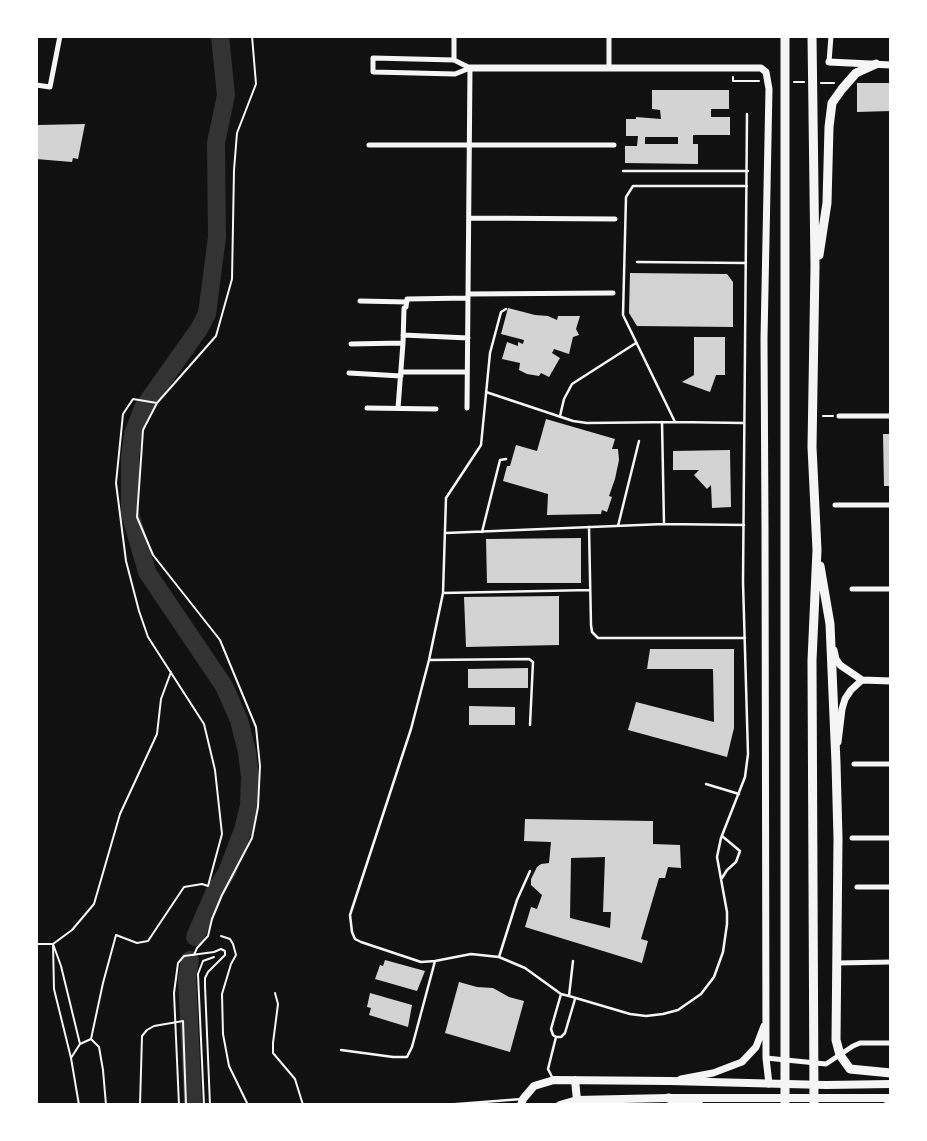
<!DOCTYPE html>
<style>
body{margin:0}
#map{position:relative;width:927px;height:1141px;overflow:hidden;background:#111;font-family:"Work Sans",sans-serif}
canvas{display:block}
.frame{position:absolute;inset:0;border:38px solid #fff;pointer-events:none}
</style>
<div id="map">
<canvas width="927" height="1141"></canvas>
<div class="frame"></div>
</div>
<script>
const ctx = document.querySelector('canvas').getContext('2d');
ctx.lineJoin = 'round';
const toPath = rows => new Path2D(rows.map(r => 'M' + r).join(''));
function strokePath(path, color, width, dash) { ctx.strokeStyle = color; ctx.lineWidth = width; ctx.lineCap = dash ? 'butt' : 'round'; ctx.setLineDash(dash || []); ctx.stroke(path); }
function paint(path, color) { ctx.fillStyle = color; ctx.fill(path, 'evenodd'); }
strokePath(toPath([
 [195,937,214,893,227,872,243,830,249,805,250,777,247,752,239,720,224,686,147,572,130,513,130,457,133,434,143,408,199,329,207,314,217,237,216,143,226,95,220,36],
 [190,960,187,978,193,1105]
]), '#333', 18);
paint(toPath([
 [857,83,891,83,891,111,857,112],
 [652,90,729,90,729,109,711,109,711,117,730,117,730,135,693,135,693,144,698,144,698,164,625,163,625,146,637,146,638,136,626,136,626,119,636,119,636,117,661,119,660,110,652,109],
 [645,137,678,137,678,144,645,144],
 [85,124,78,159,73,158,72,162,36,159,38,125],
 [630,273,727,274,733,282,733,327,637,326,629,313],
 [508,308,535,315,548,316,557,320,558,316,580,316,576,329,579,335,573,337,569,354,554,349,552,353,560,358,549,377,541,373,539,376,527,374,519,370,520,363,502,359,507,342,518,346,518,342,523,344,524,340,501,334],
 [694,337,725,337,725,375,716,375,710,392,682,382,694,375],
 [546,419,615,439,612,449,618,449,619,460,615,479,609,496,612,497,607,512,602,510,601,514,547,515,548,494,503,481,507,466,510,466,516,445,537,451],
 [883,434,891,434,891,486,884,486],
 [730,450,731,507,712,508,711,485,707,489,694,475,699,470,673,470,673,451],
 [581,538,581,583,487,583,486,539],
 [559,596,559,645,466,647,464,597],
 [650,649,734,649,734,728,727,757,628,730,636,702,714,722,713,669,647,669],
 [528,668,528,688,468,688,468,669],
 [469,706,515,707,515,725,469,725],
 [525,819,653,821,653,844,680,845,681,868,668,867,665,878,659,878,641,939,648,941,642,963,525,927,531,907,537,909,542,895,531,885,531,879,537,867,541,864,549,863,551,842,524,841],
 [605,857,603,912,611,912,610,928,570,918,571,858],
 [385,960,425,971,417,991,375,979,380,965,383,966],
 [459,982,477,987,493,988,509,997,524,1001,510,1052,445,1033],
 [370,993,412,1005,408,1027,369,1015,371,1008,367,1007]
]), '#d3d3d3');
strokePath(toPath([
 [733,77,733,81,759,81],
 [794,82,804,82],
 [821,83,834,83],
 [823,416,833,416],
 [221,936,230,939,233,944,236,955,231,964,222,994,223,1034,229,1066,248,1105],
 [36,944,53,944,61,966,80,1044,91,1039,99,1047,103,1070,106,1105],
 [194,955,197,948,208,936,212,919,222,895,252,838,258,807,260,766,256,727,220,640,153,555,137,517,143,430,157,403,216,336,232,279,234,170,237,133,256,84,252,36],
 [275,993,278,1004,273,1043,273,1053,295,1079,303,1105],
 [91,1039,103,983,116,935,137,943,148,941,184,887,202,884,208,886,222,834,215,770,204,724,148,637,139,611,126,561,116,483,123,414,133,399,157,403],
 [71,1058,54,989,53,944,72,930,94,904,120,814,157,734,161,699,171,672],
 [79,1105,71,1058,80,1044],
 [140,1105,142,1036,147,1030,154,1026,183,1021,186,1105],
 [179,1105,174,993,178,963,184,956,214,952,221,949,225,951,225,955,208,972,205,978,205,986,210,1105],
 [204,1105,198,974,203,961,214,957]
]), '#f5f5f5', 2);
strokePath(toPath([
 [623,171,748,171],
 [637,262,746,263],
 [506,309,501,312,490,353,481,445,446,498,443,593,429,660,411,729,350,915,352,932,355,939,361,942,421,962,435,961,471,954,499,957,525,968,561,994,569,996,630,1014,646,1016,663,1014,678,1010,701,994,714,977,723,952,727,924,727,912,717,857,721,838,745,777,748,754,743,582,747,114],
 [486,392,573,421,587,423,675,422,744,423],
 [560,416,564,399,572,384,636,343],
 [662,422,664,524],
 [675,422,623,315,626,197,633,186,747,186],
 [618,526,639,441],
 [589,527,591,625,592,632,598,638,745,638],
 [482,532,500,460,506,459],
 [446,533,664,524,744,525],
 [443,593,590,590],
 [429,660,529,659,533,662,530,725],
 [706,784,739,794],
 [722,836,740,851,736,862,727,870,722,878],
 [499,957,517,900,530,871],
 [561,994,551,1029,553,1035,556,1037,561,1037,565,1033,575,999],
 [569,996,573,961],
 [341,1050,393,1057,407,1057,412,1047,435,961],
 [553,1079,548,1069,556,1037],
 [444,1105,522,1099]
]), '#f5f5f5', 2.5);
strokePath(toPath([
 [454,36,454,60],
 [609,36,609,68],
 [373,58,454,60,470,68,455,74,373,72,373,58],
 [829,62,831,36],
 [36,85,50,87,60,36],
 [369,145,614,145],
 [469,218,615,219],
 [468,294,613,293],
 [360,301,407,302],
 [403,335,468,338],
 [351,344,403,343],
 [401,372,467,372],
 [349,373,401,376],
 [367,408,436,409],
 [398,408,403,343,404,308,406,307,407,299,468,298],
 [467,408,470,68],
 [839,416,891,416],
 [835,505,891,505],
 [852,589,891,589],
 [854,764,891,764],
 [852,838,891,838],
 [857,887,891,887],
 [837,963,891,962],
 [766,1058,826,1064,853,1046,860,1043,891,1043]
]), '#f5f5f5', 5);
strokePath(toPath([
 [829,62,891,65],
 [470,68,761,68,766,72,769,89,764,338,765,529,766,1058,769,1084],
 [834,650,836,659,840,665,862,680,891,681],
 [838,742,842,709,845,699,851,690,862,680],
 [681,1079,713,1073,742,1062,756,1047,764,1026]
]), '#f5f5f5', 7);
strokePath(toPath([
 [575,1080,577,1100],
 [521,1105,523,1099,534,1086,554,1080,670,1081,826,1085,891,1084],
 [560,1105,577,1100,668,1098,891,1098]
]), '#f5f5f5', 8);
strokePath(toPath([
 [812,36,815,267,812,447,817,550,812,660,814,1105],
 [819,255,827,203,829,127,832,103,842,89,856,73,876,64],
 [820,566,830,624,836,763,838,838,836,1040,840,1055,850,1069,891,1073],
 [668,1098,699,1105],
 [785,1105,785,36],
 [888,1105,891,1104]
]), '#f5f5f5', 9);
</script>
